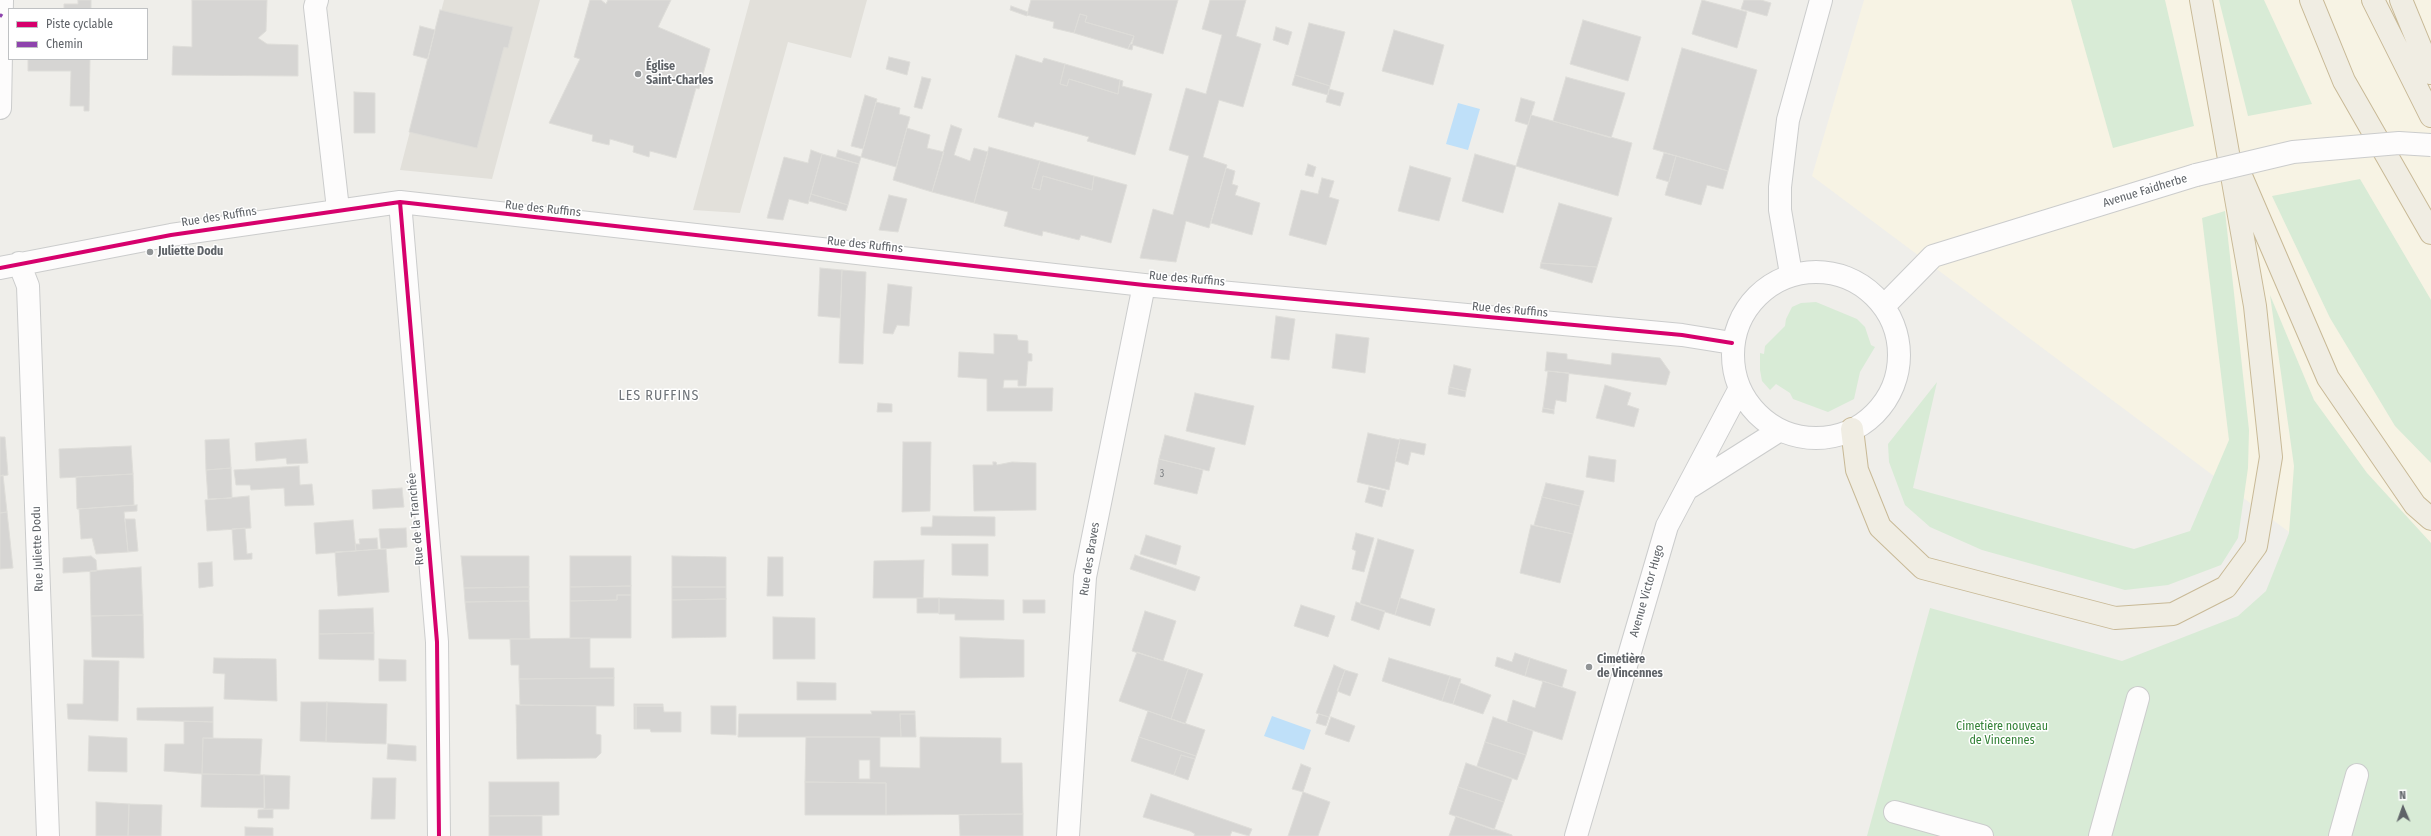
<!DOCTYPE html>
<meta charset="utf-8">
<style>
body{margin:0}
#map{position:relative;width:2431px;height:836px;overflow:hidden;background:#efeeea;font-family:"Fira Sans Condensed",sans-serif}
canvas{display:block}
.legend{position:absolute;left:8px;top:8px;width:140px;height:52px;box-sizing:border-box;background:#fff;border:1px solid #bfc1c3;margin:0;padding:5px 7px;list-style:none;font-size:12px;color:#5f6368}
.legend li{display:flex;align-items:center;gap:8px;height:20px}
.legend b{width:20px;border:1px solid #bfc1c3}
.north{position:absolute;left:2383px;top:788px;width:40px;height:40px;-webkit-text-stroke:3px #fff;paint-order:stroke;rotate:358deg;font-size:11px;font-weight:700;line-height:16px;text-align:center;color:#5f6368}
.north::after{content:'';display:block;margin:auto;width:14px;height:18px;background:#5f6368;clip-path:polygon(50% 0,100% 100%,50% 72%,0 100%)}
</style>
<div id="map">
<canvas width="2431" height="836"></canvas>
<ul class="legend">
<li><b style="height:5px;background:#d6006c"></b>Piste cyclable</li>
<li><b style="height:5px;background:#8e44ad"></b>Chemin</li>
</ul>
<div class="north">N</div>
</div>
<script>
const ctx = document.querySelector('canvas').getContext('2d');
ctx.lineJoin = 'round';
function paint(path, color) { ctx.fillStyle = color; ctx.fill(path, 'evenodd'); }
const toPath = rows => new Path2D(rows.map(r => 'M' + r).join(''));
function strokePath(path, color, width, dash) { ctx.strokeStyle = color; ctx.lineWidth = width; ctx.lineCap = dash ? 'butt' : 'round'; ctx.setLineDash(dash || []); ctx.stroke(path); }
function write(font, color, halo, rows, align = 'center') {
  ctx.font = font + ' "Fira Sans Condensed",sans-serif'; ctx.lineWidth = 3; ctx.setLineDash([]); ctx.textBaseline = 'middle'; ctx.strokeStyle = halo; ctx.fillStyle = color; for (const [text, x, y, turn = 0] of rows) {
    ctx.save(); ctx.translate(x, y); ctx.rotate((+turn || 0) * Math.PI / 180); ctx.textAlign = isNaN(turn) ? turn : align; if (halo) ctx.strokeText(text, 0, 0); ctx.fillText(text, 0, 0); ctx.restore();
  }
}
paint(toPath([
 [1864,0,2431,0,2431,638,1812,176]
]), '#f7f3e4');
paint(toPath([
 [444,0,540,0,492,179,400,170],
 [750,0,867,0,851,58,788,42,740,213,693,210]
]), '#e2e0da');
paint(toPath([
 [2071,0,2165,0,2194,126,2113,148],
 [2219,0,2264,0,2312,104,2248,116],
 [2360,179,2431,300,2431,463,2395,426,2330,318,2272,196],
 [2225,211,2249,430,2248,468,2238,538,2221,565,2168,585,2125,590,1982,550,1930,527,1905,505,1889,462,1888,444,1937,382,1913,488,2134,549,2190,531,2229,440,2202,218],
 [2270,295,2314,400,2367,473,2431,543,2431,836,1867,836,1930,608,2122,661,2238,616,2266,591,2289,533,2294,466],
 [1816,302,1857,319,1865,327,1871,345,1875,347,1860,372,1854,399,1828,412,1793,399,1790,393,1776,384,1770,390,1762,381,1760,370,1760,353,1764,354,1765,346,1785,326,1786,319,1792,307,1801,303]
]), '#d8ebd6');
paint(toPath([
 [1458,103,1480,109,1468,150,1446,144],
 [1272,716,1311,730,1304,750,1264,736]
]), '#bfe0f9');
const building = toPath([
 [78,0,91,0,91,9,64,9,64,4,78,4,78,0],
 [192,0,267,0,266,31,258,38,267,44,298,45,298,76,172,75,173,46,192,47,192,0],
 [590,0,601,0,606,4,608,0,671,0,658,27,710,49,699,89,696,88,676,158,650,151,649,157,633,152,634,146,610,139,609,145,592,141,593,135,549,123,580,59,574,57,590,0],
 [1031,0,1178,0,1163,54,1133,45,1132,50,1128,49,1134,36,1085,22,1087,16,1080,14,1074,33,1053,28,1054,22,1027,15,1031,0],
 [1210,0,1246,0,1236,36,1261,44,1243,107,1219,100,1203,157,1227,165,1209,228,1186,221,1176,262,1140,258,1153,209,1173,215,1189,156,1169,150,1186,88,1206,94,1222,35,1202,29,1210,0],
 [1702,0,1747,12,1737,48,1692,34,1702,0],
 [1744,0,1761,0,1771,3,1767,16,1741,9,1744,0],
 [1011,6,1028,12,1027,16,1010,10,1011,6],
 [440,10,513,27,508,48,504,47,477,148,409,132,440,10],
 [1080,14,1087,16,1085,22,1134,36,1132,44,1130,44,1128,49,1074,33,1080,14],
 [1583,20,1641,37,1628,81,1570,64,1583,20],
 [1309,23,1345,32,1330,86,1295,75,1309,23],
 [420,26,435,30,428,59,413,55,420,26],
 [1276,27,1292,32,1288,45,1273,40,1276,27],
 [1394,30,1444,45,1433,85,1382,71,1394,30],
 [1682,48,1757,70,1728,171,1653,149,1682,48],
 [1016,55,1042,63,1044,58,1065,64,1060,84,1067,86,1069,79,1118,94,1120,80,1123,81,1122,86,1152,94,1135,155,1087,141,1089,137,1035,122,1033,127,998,117,1016,55],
 [889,57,910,62,907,75,886,69,889,57],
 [28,59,90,59,89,111,84,111,84,106,70,106,71,71,28,71,28,59],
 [1065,64,1120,80,1118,94,1069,79,1067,86,1060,84,1065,64],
 [1295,75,1330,86,1328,95,1292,85,1295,75],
 [922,77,931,79,922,109,914,107,922,77],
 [1566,77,1625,93,1611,138,1553,121,1566,77],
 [1329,89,1344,93,1340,106,1326,102,1329,89],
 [354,92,375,93,375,133,354,133,354,92],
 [865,95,877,99,863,149,851,146,865,95],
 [1521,98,1535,102,1528,125,1515,121,1521,98],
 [876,102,900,108,899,114,910,117,896,167,861,157,876,102],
 [1531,115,1632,143,1618,196,1516,166,1531,115],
 [951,125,962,129,954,155,970,161,974,148,988,152,974,203,932,192,951,125],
 [907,128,930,135,927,148,944,152,932,192,893,180,907,128],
 [989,147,1040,161,1032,188,1040,190,1043,176,1092,190,1094,176,1127,185,1111,243,1081,235,1079,240,1043,231,1042,236,1004,226,1008,212,974,203,989,147],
 [811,150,822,154,808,204,789,199,783,220,767,218,784,157,808,163,811,150],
 [838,150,861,157,859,164,836,157,838,150],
 [1664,153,1676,156,1669,182,1656,178,1664,153],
 [822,154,859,164,848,205,811,194,822,154],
 [1475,154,1516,166,1503,213,1462,201,1475,154],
 [1676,156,1728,171,1723,189,1707,185,1701,205,1665,195,1676,156],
 [1040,161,1094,176,1092,190,1043,176,1040,190,1032,188,1040,161],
 [1308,164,1316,167,1313,177,1305,175,1308,164],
 [1410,166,1451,178,1439,221,1398,211,1410,166],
 [1226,168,1235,171,1232,184,1238,186,1235,195,1260,203,1252,235,1211,223,1226,168],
 [1322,178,1334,181,1329,197,1339,200,1326,245,1289,235,1301,190,1318,194,1322,178],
 [811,194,848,205,846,211,809,201,811,194],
 [889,195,907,199,898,232,879,230,889,195],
 [1559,203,1612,218,1597,267,1541,263,1559,203],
 [1541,263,1597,267,1592,283,1540,268,1541,263],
 [820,268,842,270,840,318,818,316,820,268],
 [842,270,866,272,863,364,839,363,842,270],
 [888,284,912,287,909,326,897,325,893,334,883,333,888,284],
 [1276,316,1295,319,1289,360,1271,358,1276,316],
 [994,334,1017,335,1018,340,1028,341,1028,353,1032,354,1032,361,1028,361,1026,386,1018,386,1018,380,1004,380,1003,388,1053,388,1052,411,987,411,987,379,958,377,959,352,994,354,994,334],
 [1336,334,1369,338,1365,373,1332,368,1336,334],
 [1547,352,1567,354,1567,359,1611,365,1612,353,1660,358,1670,372,1666,385,1548,371,1545,371,1547,352],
 [1454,365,1471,369,1466,391,1449,387,1454,365],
 [1548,371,1569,373,1566,402,1556,400,1554,410,1543,408,1548,371],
 [1605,385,1631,393,1627,405,1639,409,1634,427,1596,418,1605,385],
 [1449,387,1466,391,1465,397,1448,394,1449,387],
 [1195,393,1254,406,1245,445,1186,431,1195,393],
 [878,403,892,404,892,412,877,412,878,403],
 [1543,408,1554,410,1554,414,1542,412,1543,408],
 [1368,433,1400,440,1389,490,1357,482,1368,433],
 [1165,435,1215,448,1209,471,1159,459,1165,435],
 [0,437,5,437,8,475,0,476,0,437],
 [229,439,231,468,206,470,205,440,229,439],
 [306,439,308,463,287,464,286,458,256,461,255,443,306,439],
 [1400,439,1426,444,1424,455,1411,452,1408,465,1395,461,1400,439],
 [903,442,931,442,930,511,902,512,903,442],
 [131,446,133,474,60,478,59,449,131,446],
 [1589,456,1616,460,1614,482,1586,477,1589,456],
 [1159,459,1203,470,1197,494,1154,484,1159,459],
 [993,462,996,462,997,465,1012,462,1036,463,1036,510,974,511,973,465,993,465,993,462],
 [299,466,300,485,312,484,314,505,285,506,284,488,251,490,250,485,236,485,234,470,299,466],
 [231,468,232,498,208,499,206,470,231,468],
 [133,474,134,505,77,509,76,477,133,474],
 [3,475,7,512,0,513,0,476,3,475],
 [1546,483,1584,491,1580,506,1542,497,1546,483],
 [1369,487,1386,491,1382,507,1365,502,1369,487],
 [402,488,404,507,373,509,372,490,402,488],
 [249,496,251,528,207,531,205,500,249,496],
 [1542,497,1580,506,1573,534,1534,525,1542,497],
 [137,505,137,511,124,512,128,552,96,554,92,538,81,539,79,509,137,505],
 [7,512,13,568,0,569,0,513,7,512],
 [933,516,995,517,995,536,921,535,921,527,932,527,933,516],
 [125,519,135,519,138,551,128,552,125,519],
 [353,520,356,551,316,554,314,523,353,520],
 [1531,525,1573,534,1560,583,1520,573,1531,525],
 [245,528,247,554,252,553,252,559,234,560,232,529,245,528],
 [406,528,407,547,381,549,379,529,406,528],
 [1356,533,1374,538,1364,572,1352,569,1356,551,1352,549,1356,533],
 [1146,535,1181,546,1176,565,1140,554,1146,535],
 [377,538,378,549,356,551,355,544,360,544,359,539,377,538],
 [1378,539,1414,550,1395,615,1360,604,1378,539],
 [952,544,988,544,988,576,952,575,952,544],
 [386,549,389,592,338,596,335,552,386,549],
 [1135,555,1200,577,1195,591,1130,569,1135,555],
 [91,556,96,560,97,571,63,573,63,558,91,556],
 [461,556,529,556,529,587,464,588,461,556],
 [570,556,631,556,631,586,570,587,570,556],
 [672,556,726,557,726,587,672,587,672,556],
 [768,557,783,557,783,596,767,596,768,557],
 [924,560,923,598,873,598,874,561,924,560],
 [212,562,213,586,199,588,198,563,212,562],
 [141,567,143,615,91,616,90,571,141,567],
 [631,586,631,595,617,595,617,600,570,601,570,587,631,586],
 [529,587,529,601,465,602,464,588,529,587],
 [672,587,726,587,726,599,672,600,672,587],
 [617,595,631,595,631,638,570,638,570,601,617,600,617,595],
 [917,598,939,598,939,613,917,613,917,598],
 [939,598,1004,600,1004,620,955,620,955,614,939,614,939,598],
 [1400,598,1435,609,1430,626,1395,615,1400,598],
 [726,599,726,637,672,638,672,600,726,599],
 [1023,600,1045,600,1045,613,1023,613,1023,600],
 [529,601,530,639,469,639,465,602,529,601],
 [1356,602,1385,611,1379,630,1351,620,1356,602],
 [1301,605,1335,616,1328,637,1294,626,1301,605],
 [373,608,374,633,319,634,319,610,373,608],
 [1145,611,1176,621,1163,661,1132,651,1145,611],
 [143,615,144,658,92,657,91,616,143,615],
 [773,617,815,618,815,659,773,659,773,617],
 [374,633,374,660,319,659,319,634,374,633],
 [960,637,1024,640,1024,677,960,678,960,637],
 [590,638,590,668,614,668,614,678,519,679,519,665,511,665,510,639,590,638],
 [1137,652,1188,669,1171,719,1119,701,1137,652],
 [1515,653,1530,658,1525,676,1495,666,1497,657,1512,662,1515,653],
 [214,658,276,659,277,701,224,699,225,674,213,673,214,658],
 [1389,658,1450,676,1442,701,1382,681,1389,658],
 [1530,658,1567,670,1562,687,1525,676,1530,658],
 [379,659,406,660,406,681,379,681,379,659],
 [84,660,119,661,118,721,68,719,67,704,83,704,84,660],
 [1334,665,1345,670,1329,717,1316,713,1334,665],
 [1188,669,1203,674,1185,724,1171,719,1188,669],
 [1345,670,1358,674,1350,696,1337,691,1345,670],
 [1450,676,1461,679,1453,704,1442,701,1450,676],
 [614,678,614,706,520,705,519,679,614,678],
 [1543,681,1576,692,1562,740,1507,722,1513,700,1535,708,1543,681],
 [797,682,836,683,836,700,797,700,797,682],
 [1460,683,1491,695,1483,714,1453,704,1460,683],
 [301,702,327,702,326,742,300,741,301,702],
 [327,702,387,704,386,744,326,742,327,702],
 [634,704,663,704,663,706,634,706,634,704],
 [516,705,596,706,596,734,601,735,601,753,596,758,517,759,516,705],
 [634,706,636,706,636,729,634,729,634,706],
 [636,706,663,706,664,712,681,712,681,732,651,732,650,729,636,729,636,706],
 [711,706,736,706,736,735,711,734,711,706],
 [213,707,213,722,137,720,137,708,213,707],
 [871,711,915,711,915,714,900,714,901,737,738,737,739,714,872,714,871,711],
 [1148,711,1205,730,1196,756,1139,737,1148,711],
 [900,714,915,714,916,737,901,737,900,714],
 [1319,714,1329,717,1326,726,1316,723,1319,714],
 [1331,717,1355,726,1349,742,1325,734,1331,717],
 [1493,717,1533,731,1526,755,1485,742,1493,717],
 [184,721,213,722,213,738,203,738,202,774,164,771,165,744,184,744,184,721],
 [89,736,127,738,127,772,88,771,89,736],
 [806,737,880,737,880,767,920,768,920,737,1001,738,1001,763,1022,763,1023,814,886,815,886,783,805,782,806,737],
 [859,760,870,760,870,779,859,779,859,760],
 [1139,737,1196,756,1195,759,1181,755,1174,775,1131,761,1139,737],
 [203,738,262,739,260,775,202,774,203,738],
 [1485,742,1526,755,1517,780,1477,766,1485,742],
 [388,744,416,746,416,761,387,759,388,744],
 [1181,755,1195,759,1188,780,1174,775,1181,755],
 [1466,763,1512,779,1504,802,1458,787,1466,763],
 [1301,764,1311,768,1303,792,1292,789,1301,764],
 [202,774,264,775,265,808,201,807,202,774],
 [264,775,290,776,289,809,264,809,264,775],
 [373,778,396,778,395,819,371,819,373,778],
 [489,782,559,782,559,815,489,816,489,782],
 [805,782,886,783,886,815,805,815,805,782],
 [1458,787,1504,802,1494,830,1449,814,1458,787],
 [1303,792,1330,802,1318,836,1288,836,1303,792],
 [1151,794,1252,829,1249,836,1232,831,1230,836,1194,836,1195,834,1190,831,1143,817,1151,794],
 [96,802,129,804,128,836,96,836,96,802],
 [129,804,162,805,161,836,128,836,129,804],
 [273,809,273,818,258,818,258,810,273,809],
 [1023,814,1023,836,960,836,959,815,1023,814],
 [489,816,542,816,542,836,489,836,489,816],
 [1456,816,1512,835,1512,836,1449,836,1456,816],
 [245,827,273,828,273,836,245,836,245,827]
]);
paint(building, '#d6d5d3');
strokePath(building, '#deddd9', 1);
const minor = toPath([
 [317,0,315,7,338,209],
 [0,108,2,0],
 [400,202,437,642,439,836],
 [19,263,28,286,48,836],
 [0,268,171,235,400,202,1144,285,1682,335,1732,343],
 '1733 355a83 83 0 1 1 166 0a83 83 0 1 1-166 0Z',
 [1791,274,1780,210,1780,187,1788,120,1821,0],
 [1884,306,1933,256,2196,175],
 [1690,487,1780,430],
 [1895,812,1982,836],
 [1068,836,1085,577,1144,285],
 [1576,836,1667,526,1739,390],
 [2100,836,2138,698],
 [2340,836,2357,775]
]);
const highway = toPath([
 [2311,0,2344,81,2431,233],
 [2373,0,2431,116],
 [2401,0,2431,73],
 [2241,176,2328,378,2415,505,2431,519],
 [1852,429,1857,470,1880,527,1923,568,2115,618,2173,614,2226,587,2256,546,2271,457,2255,306,2201,0]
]);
strokePath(minor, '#cbcccc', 24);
strokePath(highway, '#c8b996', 24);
strokePath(minor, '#fdfcfc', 22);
strokePath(highway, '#f0ede3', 22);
const minorBridge = toPath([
 [2196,175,2293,152,2399,143,2431,145]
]);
strokePath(minorBridge, '#cbcccc', 24, []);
strokePath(minorBridge, '#fdfcfc', 22);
strokePath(toPath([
 [0,17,2,14]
]), '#8e44ad', 3, [6, 3]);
strokePath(toPath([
 [400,202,437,642,439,836],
 [0,268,171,235,400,202,1144,285,1682,335,1732,343]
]), '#d6006c', 4);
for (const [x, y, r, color] of [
 [638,74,4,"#919496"],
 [150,252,4,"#919496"],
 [1589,667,4,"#919496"]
]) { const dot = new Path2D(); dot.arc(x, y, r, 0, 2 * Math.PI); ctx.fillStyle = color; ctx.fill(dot); strokePath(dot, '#fff', 1.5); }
write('10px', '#7e8184', null, [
 ["3",1162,474]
]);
write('bold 12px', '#5f6368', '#fff', [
 ["Église",646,67],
 ["Saint-Charles",646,81],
 ["Juliette Dodu",158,252],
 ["Cimetière",1597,660],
 ["de Vincennes",1597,674]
], 'left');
write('12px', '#5f6368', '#fff', [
 ["Avenue Faidherbe",2145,191,-17],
 ["Rue des Ruffins",543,209,6],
 ["Rue des Ruffins",219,217,-9],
 ["Rue des Ruffins",865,245,6],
 ["Rue des Ruffins",1187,279,5],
 ["Rue des Ruffins",1510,310,5],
 ["Rue de la Tranchée",416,519,-95],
 ["Rue Juliette Dodu",38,549,-92],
 ["Rue des Braves",1090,559,-81],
 ["Avenue Victor Hugo",1647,591,-74]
]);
write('12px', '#348238', '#fff', [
 ["Cimetière nouveau",2002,727],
 ["de Vincennes",2002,741]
]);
ctx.letterSpacing = '1px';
write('14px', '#70757a', '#fff', [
 ["LES RUFFINS",659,396]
]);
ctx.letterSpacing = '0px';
</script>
